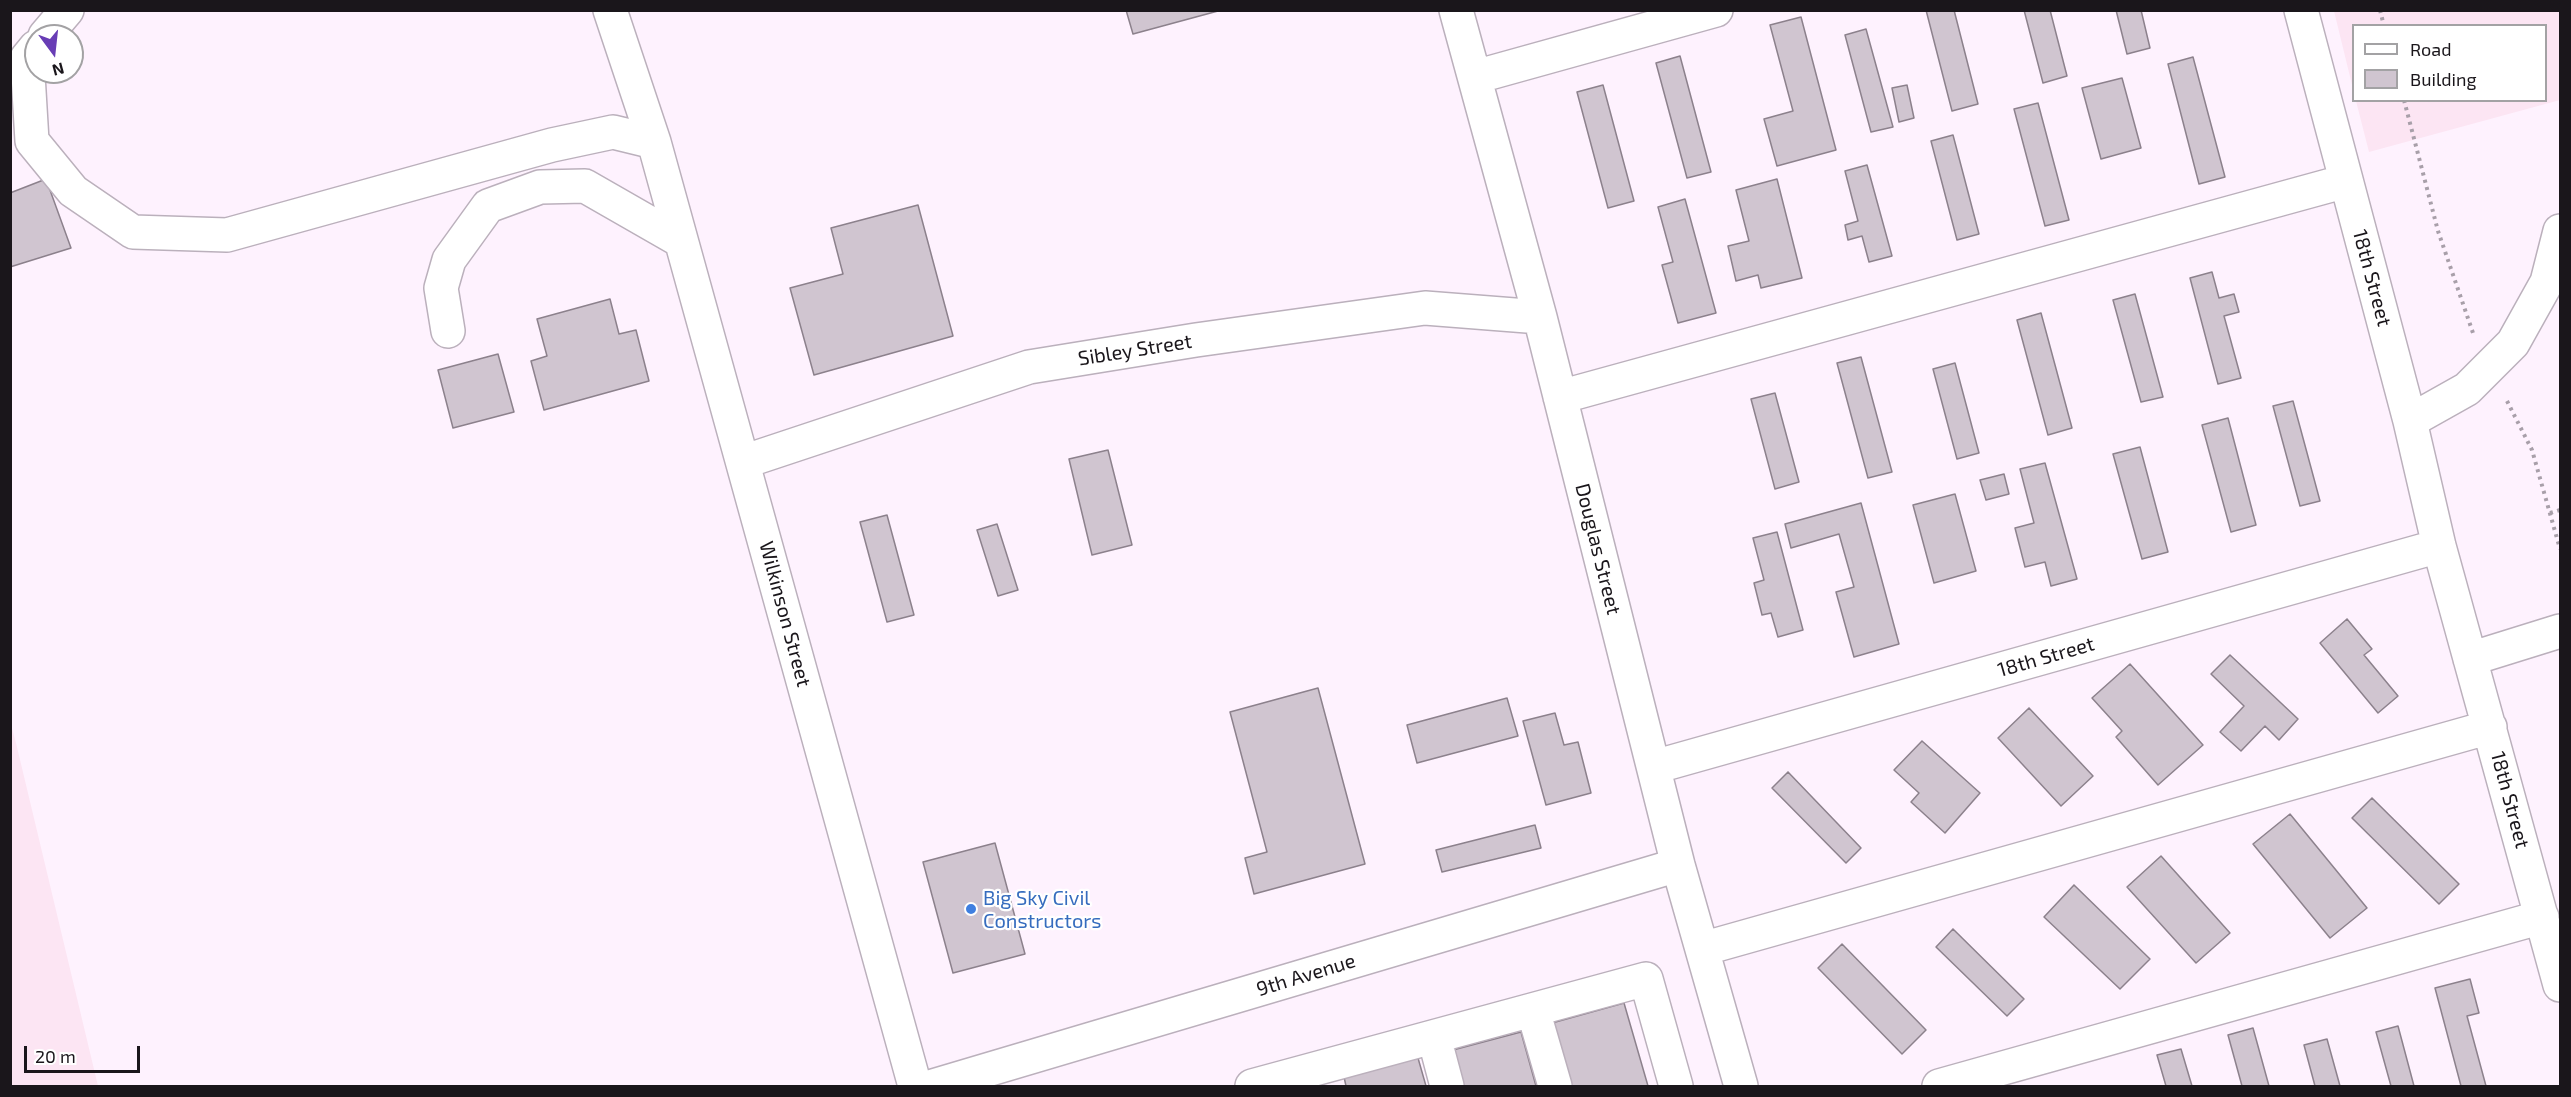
<!DOCTYPE html>
<style>
body{margin:0}
#map{position:relative;width:2571px;height:1097px;overflow:hidden;background:#fef2fe;font-family:"Exo 2",sans-serif}
canvas{display:block}
.frame{position:absolute;inset:0;border:12px solid #1a161b;pointer-events:none}
.legend{position:absolute;left:2352px;top:24px;width:195px;height:78px;box-sizing:border-box;background:#fff;border:2px solid #a3a2a4;margin:0;padding:8px 10px;list-style:none;font-size:18px;color:#1a161b}
.legend li{display:flex;align-items:center;gap:12px;height:30px}
.legend b{width:30px;border:2px solid #a3a2a4}
.north{position:absolute;left:24px;top:24px;width:60px;height:60px;box-sizing:border-box;background:#fff;border:2px solid #a3a2a4;border-radius:50%;rotate:165deg;font-size:16px;font-weight:700;line-height:24px;text-align:center;color:#1a161b}
.north::after{content:'';display:block;margin:auto;width:21px;height:27px;background:#683db5;clip-path:polygon(50% 0,100% 100%,50% 72%,0 100%)}
.scale{position:absolute;left:24px;top:1046px;width:116px;height:27px;box-sizing:border-box;border:3px solid #1a161b;border-top:0;padding-left:8px;font-size:18px;line-height:21px;white-space:nowrap;color:#1a161b;-webkit-text-stroke:4px #fff;paint-order:stroke}
</style>
<div id="map">
<canvas width="2571" height="1097"></canvas>
<div class="frame"></div>
<ul class="legend">
<li><b style="height:8px;background:#fff"></b>Road</li>
<li><b style="height:16px;background:#d0c5d0"></b>Building</li>
</ul>
<div class="north">N</div>
<div class="scale">20 m</div>
</div>
<script>
const ctx = document.querySelector('canvas').getContext('2d');
ctx.lineJoin = 'round';
function paint(path, color) { ctx.fillStyle = color; ctx.fill(path, 'evenodd'); }
const toPath = rows => new Path2D(rows.map(r => 'M' + r).join(''));
function strokePath(path, color, width, dash) { ctx.strokeStyle = color; ctx.lineWidth = width; ctx.lineCap = dash ? 'butt' : 'round'; ctx.setLineDash(dash || []); ctx.stroke(path); }
function write(font, color, halo, rows, align = 'center') {
  ctx.font = font + ' "Exo 2",sans-serif'; ctx.lineWidth = 4.5; ctx.setLineDash([]); ctx.textBaseline = 'middle'; ctx.strokeStyle = halo; ctx.fillStyle = color; for (const [text, x, y, turn = 0] of rows) {
    ctx.save(); ctx.translate(x, y); ctx.rotate((+turn || 0) * Math.PI / 180); ctx.textAlign = isNaN(turn) ? turn : align; if (halo) ctx.strokeText(text, 0, 0); ctx.fillText(text, 0, 0); ctx.restore();
  }
}
paint(toPath([
 [2334,11,2560,11,2560,100,2369,152,2356,101,2546,100,2546,26,2354,26,2353,89],
 [10,721,16,743,98,1086,11,1086]
]), '#fce5f3');
const building = toPath([
 [1126,10,1217,10,1218,11,1133,34,1126,10],
 [1926,10,1954,10,1978,104,1952,111,1926,10],
 [2024,10,2050,10,2067,76,2043,83,2024,10],
 [2116,10,2141,10,2150,48,2127,54,2116,10],
 [1801,17,1836,150,1777,166,1764,119,1793,111,1770,25,1801,17],
 [1866,29,1893,127,1871,132,1845,35,1866,29],
 [1680,56,1711,172,1687,178,1656,63,1680,56],
 [2193,57,2225,177,2199,184,2168,64,2193,57],
 [2122,78,2141,148,2101,159,2082,88,2122,78],
 [1603,85,1634,201,1608,208,1577,92,1603,85],
 [1907,85,1914,118,1899,122,1892,88,1907,85],
 [2038,103,2069,220,2045,226,2014,109,2038,103],
 [1953,135,1979,234,1957,240,1931,141,1953,135],
 [1867,165,1892,256,1869,262,1862,236,1848,240,1845,225,1858,221,1845,171,1867,165],
 [46,179,71,248,10,267,10,193,46,179],
 [1777,179,1802,278,1761,288,1758,275,1736,281,1728,246,1749,241,1736,190,1777,179],
 [1685,199,1716,313,1678,323,1662,265,1673,262,1658,207,1685,199],
 [918,205,953,336,814,375,790,288,843,274,831,228,918,205],
 [2212,272,2219,298,2234,294,2239,312,2224,316,2241,378,2218,384,2190,278,2212,272],
 [2135,294,2163,397,2141,402,2113,300,2135,294],
 [610,299,619,334,636,330,649,381,544,410,531,361,547,356,537,319,610,299],
 [2041,313,2072,428,2048,435,2017,320,2041,313],
 [498,354,514,412,453,428,438,370,498,354],
 [1861,357,1892,472,1868,478,1837,363,1861,357],
 [1955,363,1979,453,1957,459,1933,369,1955,363],
 [1775,393,1799,482,1775,489,1751,399,1775,393],
 [2293,401,2320,501,2300,506,2273,406,2293,401],
 [2228,418,2256,525,2231,532,2202,425,2228,418],
 [2140,447,2168,552,2142,559,2113,454,2140,447],
 [1108,450,1132,545,1092,555,1069,459,1108,450],
 [2045,463,2077,579,2051,586,2045,562,2025,567,2015,528,2034,523,2020,469,2045,463],
 [2004,474,2009,494,1986,500,1980,480,2004,474],
 [1955,494,1976,571,1934,583,1913,505,1955,494],
 [1861,503,1899,644,1854,657,1836,592,1854,587,1839,534,1791,548,1785,524,1861,503],
 [887,515,914,615,887,622,860,522,887,515],
 [997,524,1018,590,998,596,977,530,997,524],
 [1777,532,1803,630,1778,637,1771,613,1762,615,1754,583,1764,580,1753,538,1777,532],
 [2347,619,2372,649,2364,655,2398,696,2378,713,2320,643,2347,619],
 [2230,655,2298,719,2279,740,2265,726,2241,751,2220,732,2244,706,2211,674,2230,655],
 [2130,664,2203,745,2158,785,2116,737,2122,731,2092,698,2130,664],
 [1318,688,1365,864,1254,894,1245,858,1267,852,1230,712,1318,688],
 [1507,698,1518,736,1417,763,1407,725,1507,698],
 [2029,708,2093,776,2061,806,1998,738,2029,708],
 [1555,713,1564,745,1578,742,1591,793,1546,805,1523,721,1555,713],
 [1922,741,1980,793,1945,833,1911,802,1919,793,1894,770,1922,741],
 [1788,772,1861,848,1846,863,1772,788,1788,772],
 [2372,798,2459,884,2439,904,2352,818,2372,798],
 [2290,814,2367,908,2330,938,2253,844,2290,814],
 [1535,825,1541,848,1442,872,1436,850,1535,825],
 [995,843,1025,954,953,973,923,862,995,843],
 [2161,856,2230,933,2196,963,2127,887,2161,856],
 [2074,885,2150,959,2120,989,2044,917,2074,885],
 [1953,929,2024,999,2007,1016,1936,947,1953,929],
 [1842,944,1926,1030,1902,1054,1818,968,1842,944],
 [2470,979,2479,1013,2467,1016,2486,1086,2461,1086,2435,988,2470,979],
 [1624,1003,1648,1086,1570,1086,1552,1023,1624,1003],
 [2398,1026,2414,1086,2391,1086,2376,1032,2398,1026],
 [2253,1028,2269,1086,2242,1086,2228,1035,2253,1028],
 [1521,1032,1536,1086,1463,1086,1453,1050,1521,1032],
 [2327,1039,2340,1086,2315,1086,2304,1045,2327,1039],
 [2181,1049,2192,1086,2166,1086,2157,1055,2181,1049],
 [1418,1058,1426,1086,1346,1086,1344,1077,1418,1058]
]);
paint(building, '#d0c5d0');
strokePath(building, '#8c818c', 1.5);
const minor = toPath([
 [610,10,654,142,915,1086],
 [1456,10,1540,317,1678,865,1741,1086],
 [2301,10,2410,421,2439,546,2560,985],
 [45,36,67,10],
 [36,47,27,58,32,141,73,191,133,232,227,235,552,145,613,132,654,142],
 [1475,77,1716,10],
 [448,331,441,288,449,260,488,206,540,187,585,186,681,241],
 [1560,397,2346,181],
 [2410,421,2467,389,2513,343,2547,282,2560,231],
 [743,462,1029,367,1196,340,1425,308,1540,317],
 [2470,659,2560,631],
 [1654,767,2439,546],
 [1702,949,2490,727],
 [1533,1010,1555,1086],
 [1434,1037,1447,1086],
 [933,1086,1678,865],
 [1252,1086,1646,979,1676,1086],
 [1939,1086,2542,917]
]);
strokePath(minor, '#bbb0bc', 36);
strokePath(toPath([
 [2380,10,2384,26],
 [2404,100,2438,231,2473,333],
 [2507,401,2532,450,2560,549],
 [2550,513,2560,510]
]), '#a89fa9', 4, [3, 4.5]);
strokePath(minor, '#fff', 33);
for (const [x, y, r, color] of [
 [971,909,6,"#3f7fe0"]
]) { const dot = new Path2D(); dot.arc(x, y, r, 0, 2 * Math.PI); ctx.fillStyle = color; ctx.fill(dot); strokePath(dot, '#fff', 2); }
write('20px', '#1a161b', '#fff', [
 ["18th Street",2372,278,75],
 ["Sibley Street",1135,350,-9],
 ["Douglas Street",1598,549,76],
 ["Wilkinson Street",785,614,75],
 ["18th Street",2046,657,-16],
 ["18th Street",2510,800,75],
 ["9th Avenue",1306,975,-17]
]);
write('20px', '#366cbe', '#fff', [
 ["Big Sky Civil",983,898],
 ["Constructors",983,921]
], 'left');
</script>
